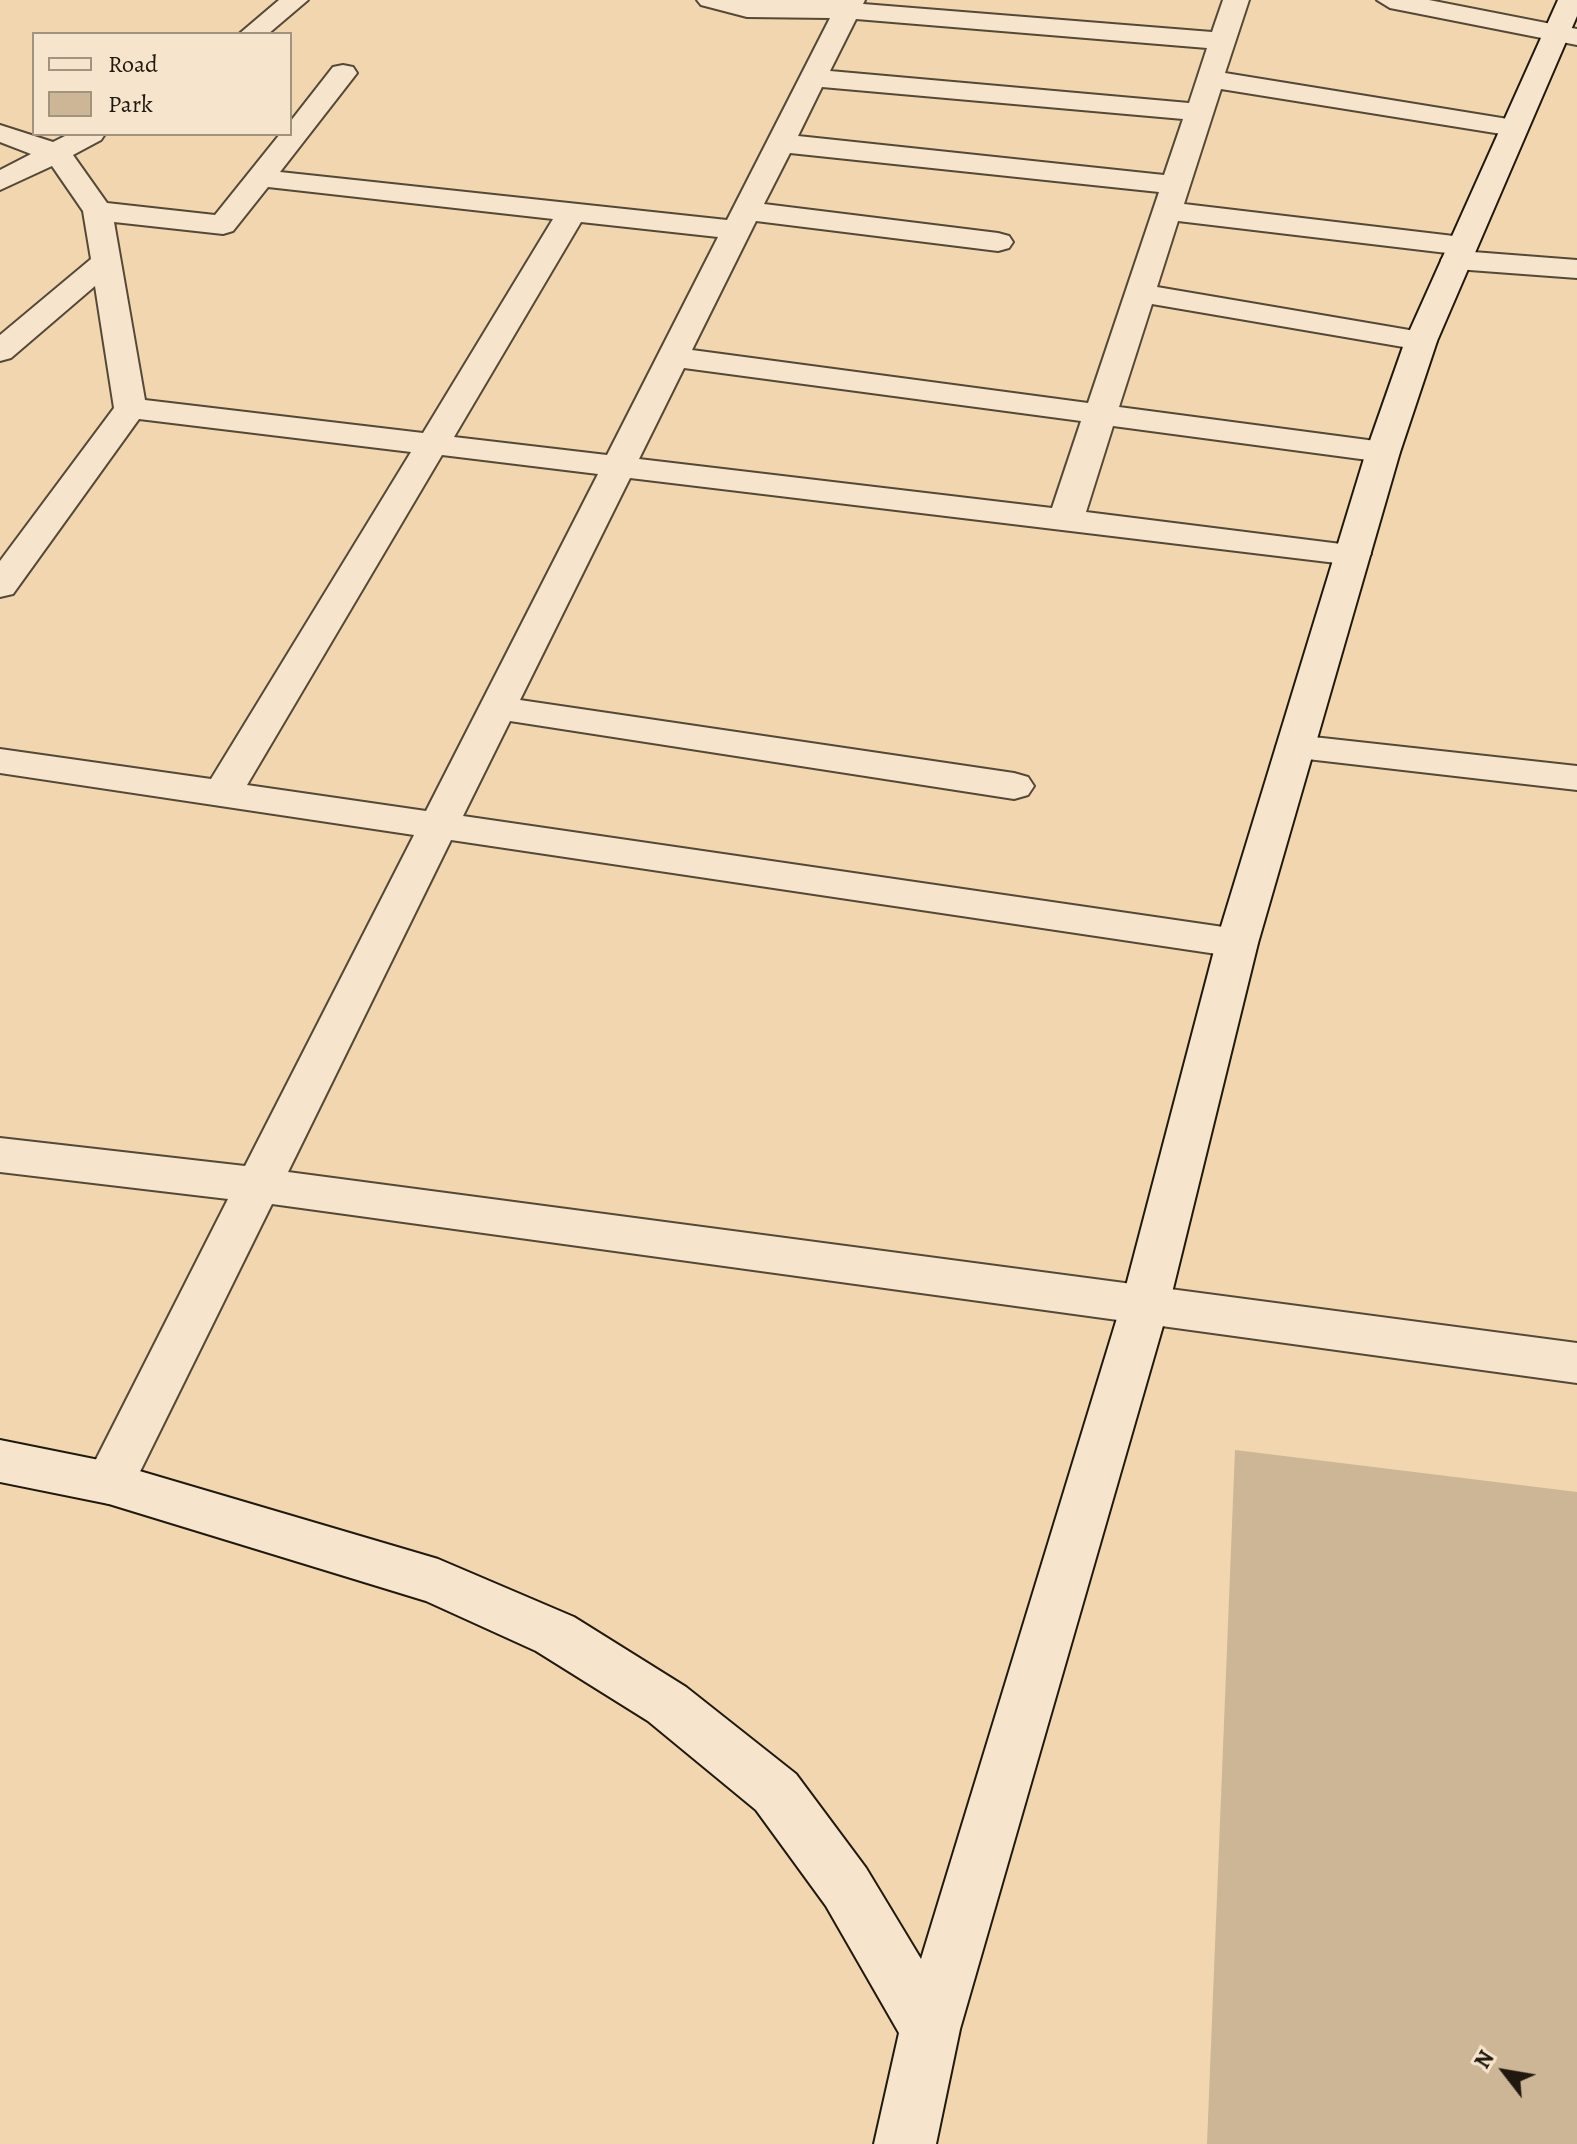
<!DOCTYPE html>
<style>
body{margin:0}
#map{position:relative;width:1577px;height:2144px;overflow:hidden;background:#f1d6b0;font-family:Alegreya,serif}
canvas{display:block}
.legend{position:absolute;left:32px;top:32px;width:260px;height:104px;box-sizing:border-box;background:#f6e4cc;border:2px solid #a09380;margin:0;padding:10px 14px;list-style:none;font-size:24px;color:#20190f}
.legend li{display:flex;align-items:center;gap:16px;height:40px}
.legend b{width:40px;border:2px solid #a09380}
.north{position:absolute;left:1465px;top:2032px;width:80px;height:80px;-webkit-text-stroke:6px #f6e4cc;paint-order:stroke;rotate:301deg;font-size:22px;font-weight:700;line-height:32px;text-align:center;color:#20190f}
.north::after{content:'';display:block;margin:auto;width:28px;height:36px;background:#20190f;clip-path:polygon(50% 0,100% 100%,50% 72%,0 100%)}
</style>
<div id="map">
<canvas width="1577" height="2144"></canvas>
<ul class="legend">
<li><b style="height:10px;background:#f6e4cc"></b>Road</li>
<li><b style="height:22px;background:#cdb695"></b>Park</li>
</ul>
<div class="north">N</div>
</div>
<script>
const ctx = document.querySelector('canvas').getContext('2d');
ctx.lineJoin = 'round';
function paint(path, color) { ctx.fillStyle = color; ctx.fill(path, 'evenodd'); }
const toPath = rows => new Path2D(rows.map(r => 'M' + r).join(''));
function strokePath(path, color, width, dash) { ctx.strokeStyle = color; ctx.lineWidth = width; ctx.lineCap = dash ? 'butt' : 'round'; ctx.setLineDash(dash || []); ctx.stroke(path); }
paint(toPath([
 [1235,1450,1577,1492,1577,2144,1207,2144]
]), '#cdb695');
const street = toPath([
 [279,0,308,0,268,34,239,34,279,0],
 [697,0,865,0,863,4,1212,32,1223,0,1249,0,1225,73,1514,120,1524,122,1528,128,1524,134,1514,136,1221,89,1184,204,1462,237,1473,240,1477,246,1473,252,1577,260,1577,278,1456,269,1445,266,1441,260,1447,253,1178,221,1157,287,1421,332,1432,334,1437,341,1432,348,1421,350,1152,304,1119,407,1383,442,1395,445,1400,452,1395,459,1383,462,1113,426,1086,512,1365,547,1371,554,1365,561,1353,565,630,478,520,700,1014,773,1028,777,1034,786,1028,795,1014,799,510,721,463,816,1237,929,1252,933,1258,943,1252,953,1237,957,451,840,288,1172,1577,1343,1577,1383,272,1204,127,1498,109,1504,91,1498,84,1483,228,1199,0,1172,0,1138,245,1166,414,835,0,773,0,749,211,779,411,452,139,419,13,594,0,597,0,561,114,408,95,286,11,358,0,361,0,335,91,259,83,211,52,166,0,190,0,170,31,154,0,142,0,125,53,142,69,134,105,134,101,140,73,155,107,203,215,215,280,134,290,134,290,122,333,67,343,65,353,67,357,73,280,172,727,220,830,18,747,17,701,5,697,0],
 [856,19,1207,48,1189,103,830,71,856,19],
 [822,87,1183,119,1164,175,798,136,822,87],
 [790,153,1159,192,1088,403,692,350,756,221,998,251,1009,248,1013,242,1009,236,998,233,764,204,790,153],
 [268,187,553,219,423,433,145,400,114,222,223,234,233,231,268,187],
 [581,222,718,237,607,455,454,437,581,222],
 [684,368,1081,421,1052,508,639,459,684,368],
 [442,455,598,474,426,811,247,785,442,455],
 [1377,0,1429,0,1577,29,1577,45,1390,8,1377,0],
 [1295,735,1577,766,1577,790,1281,756,1276,747,1281,738,1295,735]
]);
const secondary = toPath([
 [1558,0,1577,0,1577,16,1437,341,1400,452,1258,943,1169,1305,960,2029,936,2144,874,2144,899,2033,826,1906,756,1810,648,1721,536,1651,426,1601,109,1504,0,1482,0,1440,109,1462,438,1559,574,1617,686,1687,796,1774,866,1868,921,1959,1121,1305,1216,943,1366,452,1405,341,1558,0]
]);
strokePath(street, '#544837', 4);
strokePath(secondary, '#20190f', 4);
paint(street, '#f6e4cc');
paint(secondary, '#f6e4cc');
</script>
